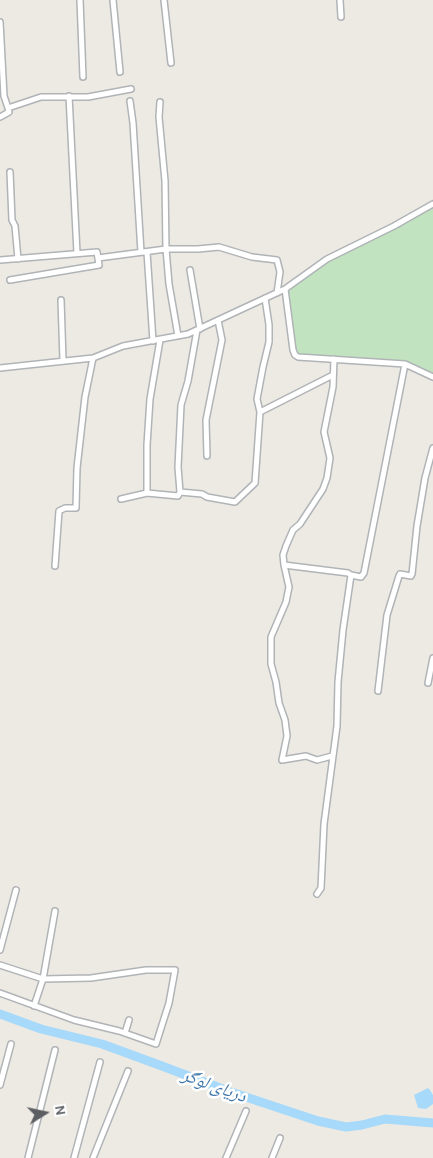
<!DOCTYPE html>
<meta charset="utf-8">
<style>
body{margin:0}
#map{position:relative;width:433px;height:1158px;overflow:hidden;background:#edeae3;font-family:Karla,sans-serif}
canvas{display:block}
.north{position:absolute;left:20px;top:1088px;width:50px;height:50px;-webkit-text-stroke:4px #fff;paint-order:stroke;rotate:80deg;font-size:14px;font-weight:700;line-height:20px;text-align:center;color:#5b5f63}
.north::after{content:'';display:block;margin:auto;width:18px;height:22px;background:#5b5f63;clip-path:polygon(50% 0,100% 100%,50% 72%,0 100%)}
</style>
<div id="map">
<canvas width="433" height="1158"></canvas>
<div class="north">N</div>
</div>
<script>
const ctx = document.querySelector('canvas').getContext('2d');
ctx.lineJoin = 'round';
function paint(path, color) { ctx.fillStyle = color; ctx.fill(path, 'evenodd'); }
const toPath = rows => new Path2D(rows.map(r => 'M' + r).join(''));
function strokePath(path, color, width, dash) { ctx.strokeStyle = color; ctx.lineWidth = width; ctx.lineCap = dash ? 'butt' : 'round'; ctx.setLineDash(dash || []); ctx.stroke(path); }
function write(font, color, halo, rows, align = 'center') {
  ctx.font = font + ' Karla,"Noto Naskh Arabic",sans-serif'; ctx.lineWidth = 5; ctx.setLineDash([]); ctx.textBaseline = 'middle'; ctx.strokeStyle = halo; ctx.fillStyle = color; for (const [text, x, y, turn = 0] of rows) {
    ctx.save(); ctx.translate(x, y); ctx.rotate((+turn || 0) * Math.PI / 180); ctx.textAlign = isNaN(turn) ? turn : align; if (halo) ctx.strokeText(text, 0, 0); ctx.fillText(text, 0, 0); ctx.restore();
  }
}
paint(toPath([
 [433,204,433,377,405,364,295,355,285,289,316,266]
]), '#c2e3c0');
paint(toPath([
 [428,1088,430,1090,433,1095,433,1104,426,1109,418,1108,414,1095]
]), '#a6d9fa');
strokePath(toPath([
 [73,99,90,100,96,98],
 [38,101,46,100]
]), '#a6d9fa', 1);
strokePath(toPath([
 [0,1014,41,1029,102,1044,162,1066,228,1091,318,1121,346,1127,362,1125,385,1119,433,1123]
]), '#a6d9fa', 9);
const street = toPath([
 [80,0,83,77],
 [113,0,120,72],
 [164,0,171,63],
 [340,0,341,17],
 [0,22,4,96,8,108],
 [69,96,77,253],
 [130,101,133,123,141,252],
 [160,102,159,117,165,181,166,249,169,284,178,336],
 [0,117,9,112,8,108,41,97,88,97,131,89],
 [10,172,12,220,15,226,18,259],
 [147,252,153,341],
 [98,258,166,249,198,249,219,247,252,257,277,260,280,272,277,293],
 [0,260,97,252,99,265,10,280],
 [190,270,200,329],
 [285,289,293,350,295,355,298,357,405,364,433,377],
 [61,300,63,360],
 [0,368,93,358,123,346,188,334,285,289,327,259,394,226,433,204],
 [260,412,257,399,263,367,269,342,269,325,265,298],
 [207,456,206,420,222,340,218,320],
 [180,492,178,467,181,405,188,381,197,330],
 [147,493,147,445,150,399,160,340],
 [121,499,147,493,178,496,180,492,202,494,207,497,235,502,255,483,260,412,333,375],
 [284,565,348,573,351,575,361,577,364,573,405,364],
 [55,566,59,511,65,508,76,508,77,468,85,397,93,358],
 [428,683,433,658],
 [378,691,387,615,399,576,400,574,411,576,412,574,417,526,425,478,433,448],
 [282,760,287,736,285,720,279,703,276,682,271,664,271,637,286,602,289,587,284,565,283,555,286,546,293,530,300,524,323,489,327,478,330,458,324,432,333,387,334,359],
 [282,760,306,756,317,760,332,756],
 [317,894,321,888,324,824,337,726,338,682,343,630,351,575],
 [0,950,16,890],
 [0,965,43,979,91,978,146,970,175,970,169,1003,156,1044,119,1031,74,1020,0,993],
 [34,1006,43,979,55,911],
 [125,1033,129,1020],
 [0,1085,11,1044],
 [28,1158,55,1050],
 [74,1158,100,1062],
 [93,1158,128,1071],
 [226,1158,246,1111],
 [272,1158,280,1138]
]);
strokePath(street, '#b0b4b7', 8);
strokePath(street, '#fff', 5);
write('italic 18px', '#447aab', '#fff', [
 ["دریای لوگر",214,1086,20]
]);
</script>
